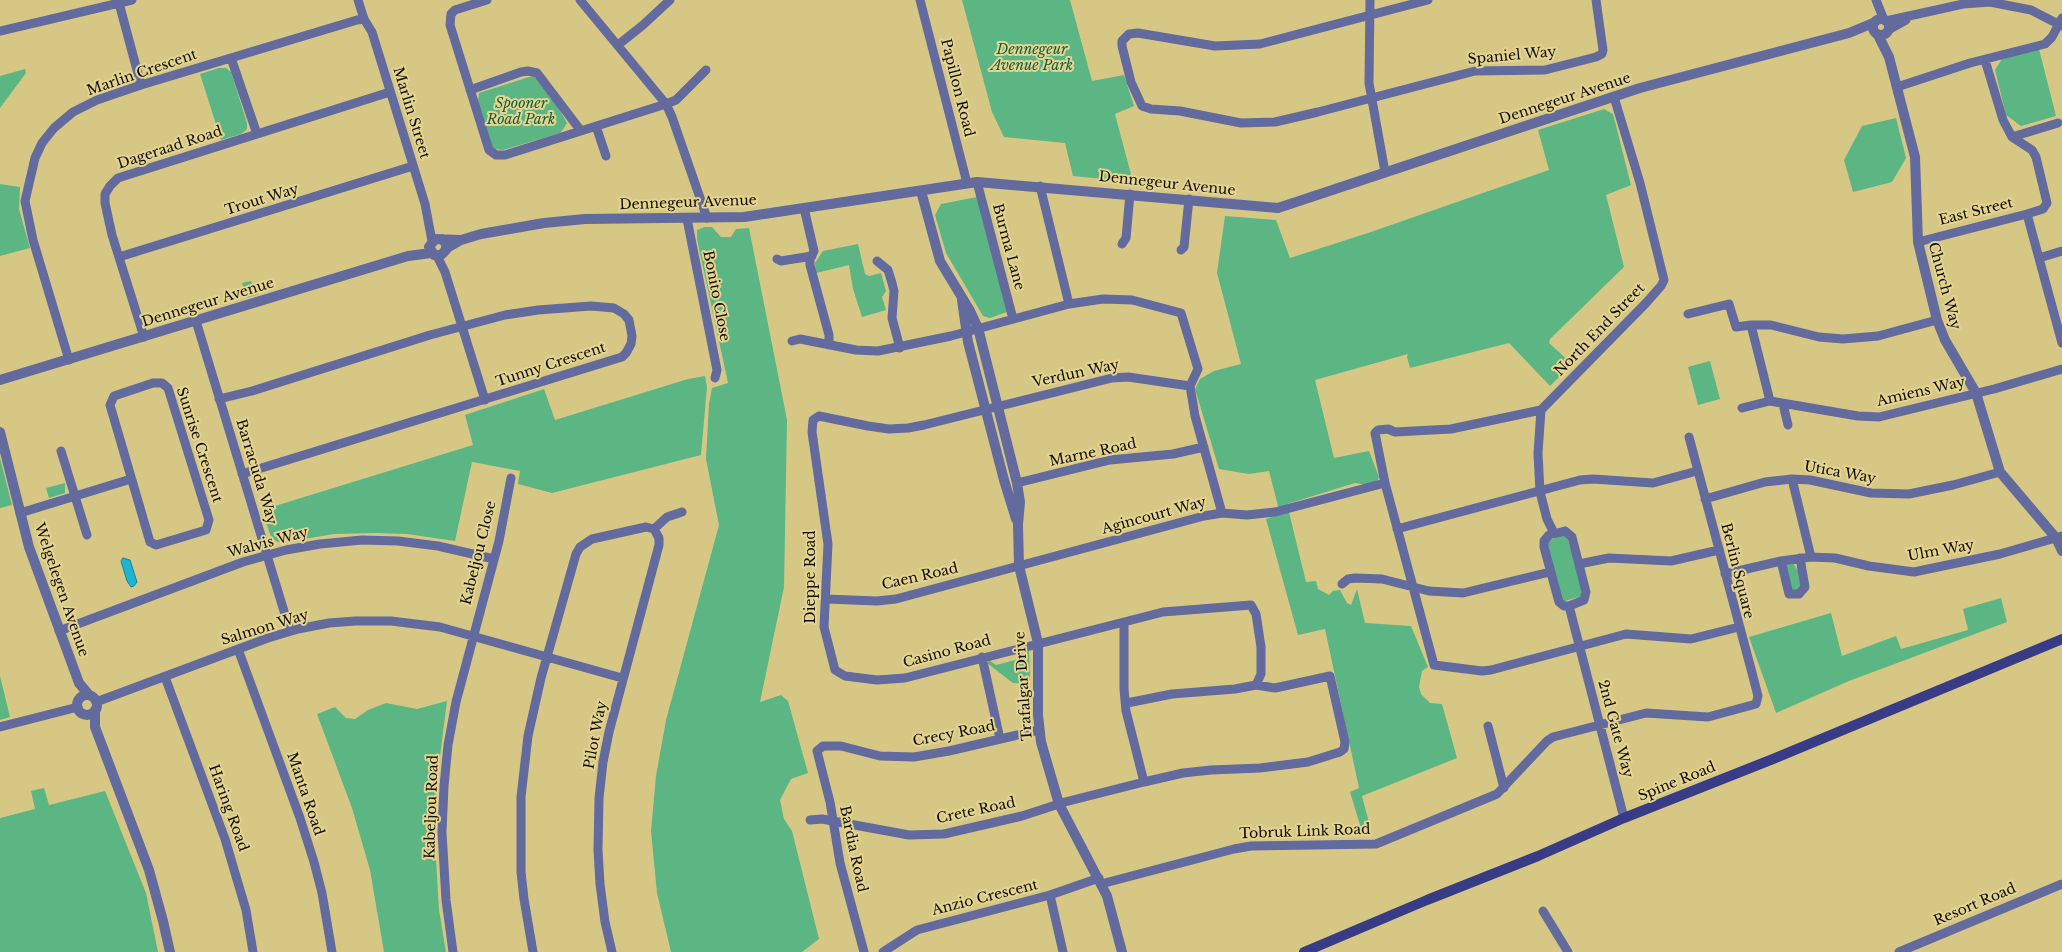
<!DOCTYPE html>
<style>
body{margin:0}
canvas{display:block;background:#d6c785}
</style>
<canvas width="2062" height="952"></canvas>
<script>
const ctx = document.querySelector('canvas').getContext('2d');
ctx.lineJoin = 'round';
function paint(path, color) { ctx.fillStyle = color; ctx.fill(path, 'evenodd'); }
const toPath = rows => new Path2D(rows.map(r => 'M' + r).join(''));
function strokePath(path, color, width, dash) { ctx.strokeStyle = color; ctx.lineWidth = width; ctx.lineCap = dash ? 'butt' : 'round'; ctx.setLineDash(dash || []); ctx.stroke(path); }
function write(font, color, halo, rows, align = 'center') {
  ctx.font = font + ' "Libre Baskerville",serif'; ctx.lineWidth = 4; ctx.setLineDash([]); ctx.textBaseline = 'middle'; ctx.strokeStyle = halo; ctx.fillStyle = color; for (const [text, x, y, turn = 0] of rows) {
    ctx.save(); ctx.translate(x, y); ctx.rotate((+turn || 0) * Math.PI / 180); ctx.textAlign = isNaN(turn) ? turn : align; if (halo) ctx.strokeText(text, 0, 0); ctx.fillText(text, 0, 0); ctx.restore();
  }
}
paint(toPath([
 [962,0,1070,0,1092,81,1124,75,1134,106,1115,114,1133,182,1073,176,1065,143,1004,137,992,112],
 [2039,49,2056,116,2021,126,2006,115,1995,70,2002,59],
 [219,68,226,68,231,72,247,123,247,129,241,134,221,140,200,74],
 [25,69,26,73,0,108,0,76],
 [529,77,534,77,558,107,567,123,564,128,560,133,503,150,494,149,491,145,478,102,479,93],
 [1604,109,1613,114,1631,185,1606,195,1624,267,1550,339,1549,343,1572,364,1550,386,1509,343,1410,368,1407,357,1408,354,1315,380,1334,458,1369,451,1379,477,1378,480,1368,485,1355,483,1287,504,1306,582,1316,581,1318,589,1329,595,1333,591,1340,590,1347,603,1351,605,1357,589,1365,623,1411,626,1428,667,1422,671,1419,687,1421,694,1430,703,1442,704,1457,758,1362,796,1372,834,1363,835,1350,792,1359,788,1325,629,1298,635,1266,519,1280,514,1269,471,1249,474,1219,469,1195,389,1200,379,1214,371,1241,364,1217,273,1225,216,1276,220,1290,258,1368,233,1549,170,1538,130],
 [1896,118,1906,158,1892,182,1853,192,1844,160,1862,126],
 [0,184,20,187,19,209,30,248,0,256],
 [977,197,1007,312,990,318,983,316,946,253,935,215,941,204],
 [705,227,712,227,721,237,731,237,736,229,749,228,787,420,784,587,760,702,781,695,788,701,808,773,791,779,780,800,784,819,792,831,819,939,802,952,671,952,657,893,651,831,656,776,666,720,719,525,706,459,709,404,712,388,728,383,697,239,697,230],
 [858,244,865,274,869,276,881,273,886,291,882,297,886,310,862,317,853,289,849,265,816,273,815,263,823,251],
 [251,281,253,289,257,288,259,294,246,298,242,283],
 [1710,361,1720,399,1698,405,1688,367],
 [705,376,707,387,701,455,552,493,518,484,520,471,472,462,455,541,407,534,375,533,334,534,286,542,278,542,273,539,270,534,262,510,473,445,465,415,544,389,555,420,688,379],
 [0,458,12,505,0,508],
 [65,483,65,493,49,498,46,488],
 [1562,535,1567,537,1580,578,1582,596,1565,601,1562,600,1546,542],
 [1793,563,1800,574,1801,585,1797,592,1789,589,1786,566,1787,564],
 [2001,598,2007,622,1849,681,1776,713,1749,637,1831,613,1842,656,1896,636,1901,649,1968,630,1963,609],
 [1029,650,1030,680,1026,683,1013,683,987,663,989,660,996,665,1019,659,1022,657,1024,651],
 [0,676,10,717,0,720],
 [447,701,437,780,435,843,439,910,446,952,384,952,370,870,352,808,317,714,335,707,346,718,355,719,368,710,386,703,417,709],
 [44,788,49,805,105,791,146,893,158,952,0,952,0,818,35,809,31,791]
]), '#5bb684');
const water = toPath([
 [123,558,130,560,137,582,134,586,131,587,127,581,121,561,123,558]
]);
paint(water, '#1eb4d4');
strokePath(water, '#1a8194', 1);
strokePath(toPath([
 [358,0,364,19,372,32,425,204,432,241],
 [487,0,455,10,451,14,450,25,489,150,496,155,505,155,666,104,676,100,706,70],
 [580,0,666,104,672,117,707,218],
 [920,0,967,183],
 [1370,0,1369,83,1385,172],
 [1428,0,1260,44,1215,46,1138,33,1129,34,1122,41,1122,46,1131,82,1142,106,1151,109,1180,111,1241,123,1275,122,1318,112,1475,71,1545,70,1596,57,1602,54,1603,50,1596,0],
 [1876,0,1884,20],
 [119,3,141,85],
 [1886,21,1963,4,1990,2,2031,10,2062,26],
 [1888,30,1906,20],
 [0,31,132,0],
 [618,45,643,25,670,0],
 [231,58,257,134],
 [1897,87,1970,63,2045,44,2052,37,2062,18],
 [470,90,521,72,528,71,537,73,581,131],
 [596,126,606,156],
 [2012,137,2058,123],
 [977,182,1013,319],
 [1040,186,1069,304],
 [804,208,814,251,810,259,810,265,829,335,829,345],
 [2027,214,2062,343],
 [687,219,717,370,715,378],
 [1918,242,2027,214,2043,209,2047,203,2036,157,2032,150,2012,137,2003,120,1985,60],
 [1122,244,1126,238,1130,194],
 [1181,250,1184,247,1189,199],
 [437,256,445,272,485,400],
 [119,257,413,166],
 [2039,258,2062,251],
 [777,259,781,261,812,256],
 [877,261,888,270,892,283,894,291,892,318,900,348],
 [1688,314,1729,304,1736,327,1751,325,1771,325,1819,337,1843,339,1878,336,1937,320],
 [196,321,290,631],
 [1751,325,1770,401],
 [144,337,112,235,105,203,105,194,110,186,118,178,390,92],
 [792,341,800,339,856,350,878,351,951,336,1069,304,1103,299,1132,300,1181,313,1198,369,1190,386,1195,416,1222,513],
 [69,360,33,240,25,201,35,158,42,143,54,128,73,112,97,100,141,85,357,20,364,19],
 [153,383,162,383,168,388,209,520,206,530,156,545,150,542,110,405,114,396,153,383],
 [219,399,252,391,430,335,505,315,538,310,591,306,614,308,624,314,629,320,632,336,631,344,626,353,622,357,242,474],
 [1783,404,1788,425],
 [1742,408,1770,401,1858,416,1879,417,1994,389,2062,369],
 [1541,410,1451,429,1395,432,1388,429,1378,430,1375,433,1385,483,1434,665,1482,671,1491,670,1626,634,1691,639,1739,627],
 [61,451,87,535],
 [1792,479,1811,557],
 [1017,483,1110,460,1173,454,1204,447],
 [1705,499,1765,482,1792,479,1810,480,1871,493,1909,494,1953,485,2000,472],
 [20,513,131,479],
 [654,529,667,517,682,512],
 [1397,529,1580,480,1593,479,1653,483,1697,471],
 [1565,531,1572,537,1586,592,1584,600,1569,606,1564,606,1559,602,1544,547,1544,541,1549,535,1565,531],
 [1554,533,1547,519,1540,492,1538,453,1541,410,1646,303,1661,286,1664,280,1640,183,1614,97],
 [1781,561,1789,594,1799,594,1805,587,1800,558],
 [1579,564,1609,558,1671,561,1719,550],
 [1725,574,1781,561,1811,557,1835,558,1869,566,1914,572,2000,554,2062,536],
 [1342,584,1348,579,1355,578,1382,579,1429,591,1463,593,1550,572],
 [826,599,877,601,896,599,1204,516,1222,513,1247,515,1275,512,1385,483],
 [1569,606,1624,818],
 [1124,622,1163,612,1251,605,1256,614,1261,647,1261,674,1256,685],
 [59,631,243,562,286,550,320,544,362,540,398,541,438,546,494,559],
 [238,649,300,818,314,862,322,893,332,952],
 [982,657,1000,739],
 [165,677,225,839,246,910,253,952],
 [96,702,268,638,298,629,329,623,355,621,391,621,440,627,622,678],
 [1127,703,1172,694,1235,689,1256,685,1275,688,1330,676,1345,742,1344,749,1340,752,1308,762,1260,768,1211,770,1183,773,1144,782],
 [1488,726,1504,788],
 [0,727,78,707],
 [810,820,822,819,909,835,944,834,1022,816,1065,802,1144,782,1126,711,1124,689,1124,622,905,678,877,680,845,676,835,670,824,627,828,544,812,432,813,420,819,416,868,426,889,429,908,428,924,425,1112,378,1128,377,1190,386],
 [1101,884,1234,849,1251,846,1376,844,1497,794,1547,741,1553,737,1646,713,1708,717,1756,704,1758,696,1751,669,1689,437],
 [1050,895,1063,952],
 [1543,911,1568,952],
 [453,952,446,900,442,832,444,786,448,745,456,702,499,541,511,478],
 [533,952,524,899,521,872,521,797,528,736,541,678,576,554,580,547,592,539,646,527,654,529,659,538,659,545,609,732,603,762,599,798,598,850,600,884,605,922,612,952],
 [864,952,840,863,830,802,817,751,823,746,841,746,880,756,914,757,949,751,1039,730],
 [883,952,917,930,1050,895,1099,878],
 [1899,952,2062,884]
]), '#636a9e', 9);
strokePath(toPath([
 '1873 27a8 8 0 1 1 16 0a8 8 0 1 1-16 0Z',
 [1878,35,1889,57,1915,157,1918,242,1937,320,1945,340,1976,393,2000,472,2056,538,2062,551],
 [921,191,940,261,969,309,978,328,1017,483,1020,502,1018,524,1019,566,1038,643,1038,715,1041,742,1059,804,1107,896,1122,952],
 [442,239,446,244,446,250,441,255,434,255,429,247,435,239,460,240],
 [447,248,461,240,481,234,544,223,585,219,744,217,977,182,1278,208,1640,88,1849,33,1873,23],
 [962,300,968,342,1004,480,1016,519],
 [0,380,408,256,431,253],
 [0,432,29,547,79,683,89,695],
 '77 705a10 10 0 1 1 20 0a10 10 0 1 1-20 0Z',
 [95,710,95,727,149,870,163,921,170,952]
]), '#636a9e', 10);
strokePath(toPath([
 [1304,952,1427,900,1538,856,1624,818,1773,759,2062,639]
]), '#383b86', 10);
write('italic 14px', '#135d3a', '#e3d492', [
 ["Dennegeur",1032,50],
 ["Avenue Park",1032,66],
 ["Spooner",521,104],
 ["Road Park",521,120]
]);
write('14px', '#110b00', '#e3d492', [
 ["Spaniel Way",1512,56,-5],
 ["Marlin Crescent",142,73,-19],
 ["Papillon Road",957,88,76],
 ["Dennegeur Avenue",1565,99,-18],
 ["Marlin Street",411,113,73],
 ["Dageraad Road",170,148,-18],
 ["Dennegeur Avenue",1167,184,6],
 ["Trout Way",262,200,-17],
 ["Dennegeur Avenue",688,203,-2],
 ["East Street",1976,212,-14],
 ["Burma Lane",1008,247,75],
 ["Church Way",1944,286,75],
 ["Bonito Close",716,296,79],
 ["Dennegeur Avenue",208,303,-17],
 ["North End Street",1600,330,-46],
 ["Tunny Crescent",551,365,-18],
 ["Verdun Way",1076,374,-12],
 ["Amiens Way",1921,392,-13],
 ["Sunrise Crescent",199,445,72],
 ["Marne Road",1093,453,-12],
 ["Barracuda Way",256,472,73],
 ["Utica Way",1840,473,10],
 ["Agincourt Way",1154,516,-15],
 ["Walvis Way",268,543,-15],
 ["Ulm Way",1941,551,-10],
 ["Kabeljou Close",479,553,-76],
 ["Berlin Square",1737,571,76],
 ["Dieppe Road",811,577,-90],
 ["Caen Road",920,577,-13],
 ["Welgelegen Avenue",61,590,71],
 ["Salmon Way",265,628,-17],
 ["Casino Road",947,652,-15],
 ["Trafalgar Drive",1024,686,-94],
 ["2nd Gate Way",1615,729,75],
 ["Crecy Road",954,734,-11],
 ["Pilot Way",596,735,-79],
 ["Spine Road",1677,782,-22],
 ["Manta Road",305,794,71],
 ["Kabeljou Road",432,807,-88],
 ["Haring Road",228,808,70],
 ["Crete Road",976,811,-12],
 ["Tobruk Link Road",1305,832,-2],
 ["Bardia Road",853,849,78],
 ["Anzio Crescent",985,898,-14],
 ["Resort Road",1975,905,-23]
]);
</script>
